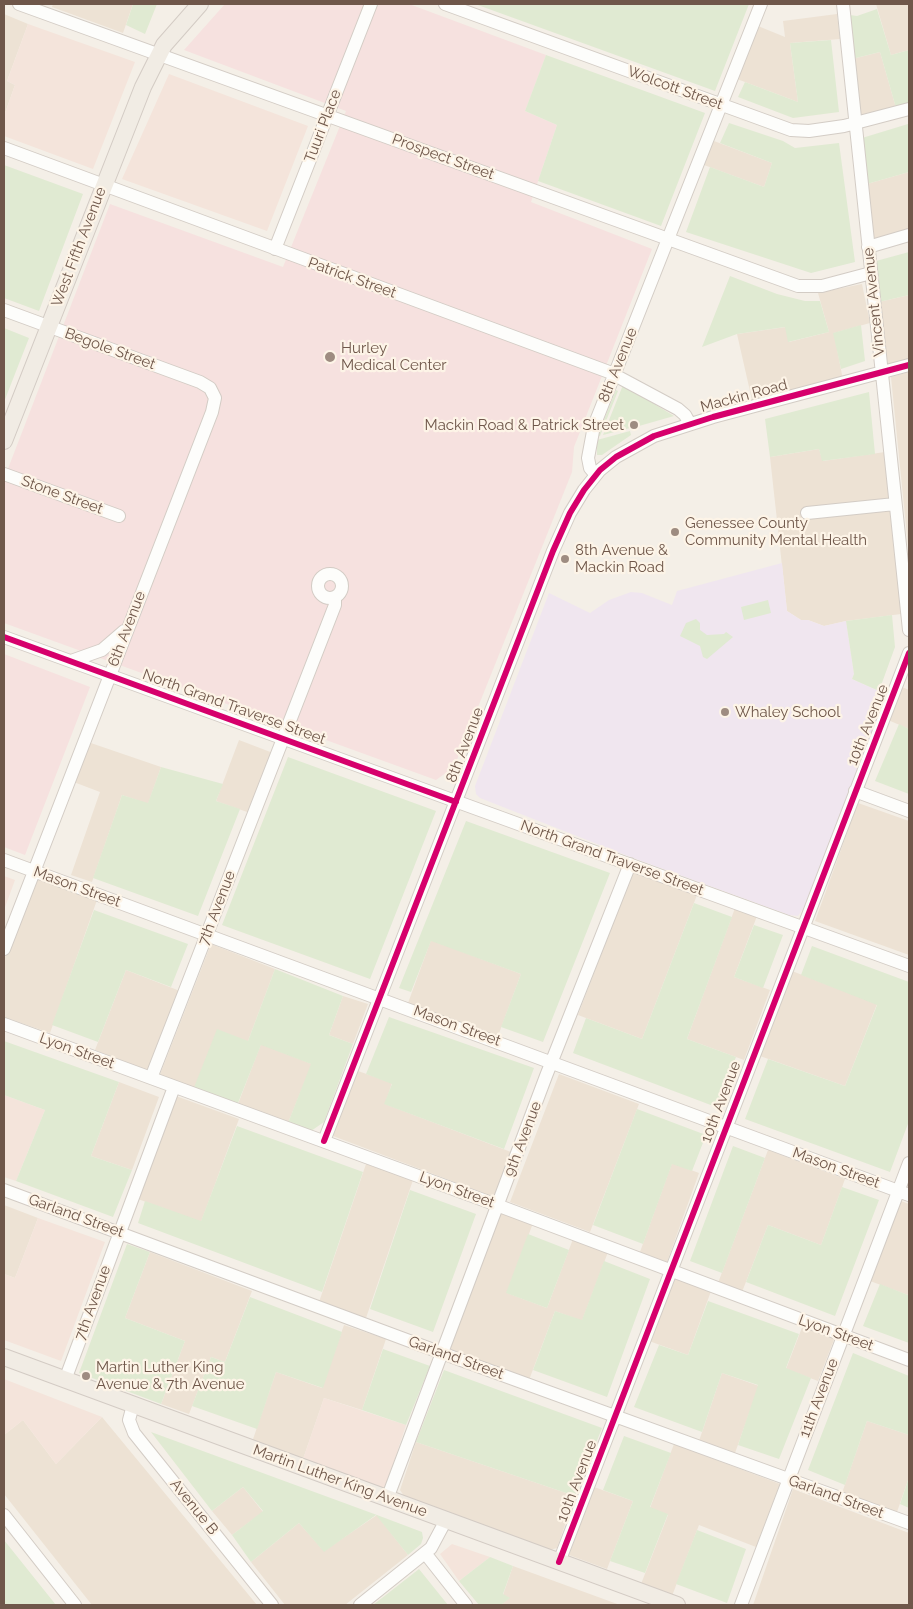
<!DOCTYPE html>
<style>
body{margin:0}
#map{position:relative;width:913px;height:1609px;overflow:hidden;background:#f4efe7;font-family:Raleway,sans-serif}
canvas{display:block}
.frame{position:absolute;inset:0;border:5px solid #6f574a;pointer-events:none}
</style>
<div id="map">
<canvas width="913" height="1609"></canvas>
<div class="frame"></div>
</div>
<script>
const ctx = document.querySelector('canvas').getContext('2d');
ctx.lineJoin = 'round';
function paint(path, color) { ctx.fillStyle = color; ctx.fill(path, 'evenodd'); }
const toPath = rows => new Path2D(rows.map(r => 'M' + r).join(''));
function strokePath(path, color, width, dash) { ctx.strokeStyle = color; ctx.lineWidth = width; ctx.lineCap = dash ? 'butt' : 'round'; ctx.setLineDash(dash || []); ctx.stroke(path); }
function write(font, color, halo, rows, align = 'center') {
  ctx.font = font + ' Raleway,sans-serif'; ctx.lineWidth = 4.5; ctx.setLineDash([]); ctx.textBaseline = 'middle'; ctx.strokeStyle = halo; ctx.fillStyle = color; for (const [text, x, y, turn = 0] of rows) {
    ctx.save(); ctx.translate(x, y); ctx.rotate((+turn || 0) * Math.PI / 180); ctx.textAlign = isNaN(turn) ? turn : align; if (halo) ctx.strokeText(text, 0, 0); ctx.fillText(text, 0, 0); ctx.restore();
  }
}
paint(toPath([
 [53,4,133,4,123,33,52,7],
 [876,4,909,4,909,50,891,55],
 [4,14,28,24,7,81,15,85,4,116],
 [837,14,840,39,790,43,798,102,737,79,758,26,785,37,783,21],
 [880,52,896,108,860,116,852,59],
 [714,141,772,163,764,187,704,165],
 [909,172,909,229,874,239,867,184],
 [862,284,870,323,834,333,843,380,752,400,737,334,786,327,789,342,829,332,818,293],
 [909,295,909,360,888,365,879,302],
 [909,372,909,556,891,377],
 [819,449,823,461,885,452,901,614,846,621,824,626,808,620,801,620,787,611,770,457],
 [902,687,909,690,909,729,888,720],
 [239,740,273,753,250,813,216,801],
 [85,741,161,767,148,804,122,795,92,882,71,875,100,792,71,781],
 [858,803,909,821,909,955,815,921],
 [633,871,697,895,642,1039,578,1015],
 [33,877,97,900,50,1033,4,1017,4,960],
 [735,908,757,916,734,977,770,990,744,1060,687,1039],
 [431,940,521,974,498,1036,408,1003],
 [211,944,275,969,248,1041,193,1090,159,1077],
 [126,970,180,991,149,1071,95,1050],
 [792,971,877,1004,845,1086,760,1056],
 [343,996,368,1004,353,1044,329,1035],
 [261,1044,312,1064,288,1123,238,1104],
 [358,1071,392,1083,385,1104,511,1152,494,1197,333,1136],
 [559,1074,639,1104,590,1232,510,1202],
 [119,1082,159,1097,132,1170,91,1156],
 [176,1096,239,1119,201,1222,138,1199],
 [768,1150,845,1179,821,1245,768,1225,742,1292,718,1283],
 [672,1163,699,1173,667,1262,640,1252],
 [366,1164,413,1180,366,1318,319,1302],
 [901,1201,909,1204,908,1295,870,1281],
 [4,1205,38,1218,15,1278,4,1274],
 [500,1211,533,1223,507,1293,547,1308,573,1239,608,1252,582,1321,555,1311,529,1380,448,1350],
 [150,1252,252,1291,225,1362,211,1357,189,1414,161,1404,185,1341,125,1318],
 [673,1277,711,1291,688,1355,649,1341],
 [344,1325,386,1339,362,1410,324,1398,302,1462,251,1445,276,1372,322,1388],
 [803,1325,835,1337,818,1381,786,1369],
 [722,1373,759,1386,735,1453,699,1441],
 [102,1417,257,1605,92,1605,4,1494,4,1435,23,1420,56,1464],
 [867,1421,909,1435,909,1477,897,1512,842,1493],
 [416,1442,575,1496,557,1548,550,1550,404,1496,400,1490],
 [674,1444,780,1484,756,1547,699,1525,672,1596,641,1584,668,1515,650,1508],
 [243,1487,263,1512,232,1535,212,1511],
 [594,1487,633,1501,607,1569,569,1555],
 [793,1489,909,1533,909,1605,753,1605],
 [377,1515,408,1555,345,1605,285,1605,251,1562,299,1523,324,1551],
 [513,1566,620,1605,501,1605,509,1598,503,1595]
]), '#ede2d4');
paint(toPath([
 [28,24,135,62,93,169,4,136,4,116,15,85,7,81],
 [169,74,308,126,267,231,122,179],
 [4,876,15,880,4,910],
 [4,1095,45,1110,16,1181,4,1177],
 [38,1218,105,1242,61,1361,4,1340,4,1274,15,1278],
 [4,1379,102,1417,56,1464,23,1420,4,1435],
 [324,1398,406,1425,385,1489,302,1462],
 [452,1544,490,1557,459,1581,440,1554]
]), '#f4e4db');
paint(toPath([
 [782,563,787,611,801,620,808,620,824,626,846,621,854,674,852,679,888,695,803,909,798,916,789,915,633,858,480,798,476,794,475,786,549,593,590,613,609,600,631,592,642,593,672,605,677,591]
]), '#f0e6ef');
paint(toPath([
 [225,4,409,4,546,55,525,111,557,125,531,202,652,249,574,447,572,472,454,767,436,780,4,623,4,479,110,204,283,267,346,111,184,50],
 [4,654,90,687,25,855,4,847]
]), '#f6e1df');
paint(toPath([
 [133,4,157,4,145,34,126,25],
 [475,4,749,4,715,91],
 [877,9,891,55,909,50,909,104,896,108,880,52,852,59,850,15,857,16],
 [831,40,839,112,793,118,738,97,745,82,798,102,790,43],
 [546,55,705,113,661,226,538,181,557,125,525,111],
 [729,123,783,141,795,148,839,143,855,262,811,273,686,232,710,167,764,187,772,163,720,143],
 [908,124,909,172,867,184,862,138],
 [4,165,83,194,39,311,4,298],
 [909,252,909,295,879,302,876,261],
 [730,276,777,294,805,301,820,301,829,332,788,342,785,327,737,334,702,347],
 [861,325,865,361,841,369,833,333],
 [4,328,29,338,4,402],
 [623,385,674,416,639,426,638,422,629,425,630,428,603,435],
 [616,390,618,391,600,436,597,437],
 [869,392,875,454,822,461,819,449,770,457,765,419],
 [630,431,631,435,602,455,597,455,597,440],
 [768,600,771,613,744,620,741,607],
 [892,615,895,647,879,691,852,679,854,674,846,621],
 [696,619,700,623,700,630,707,635,724,634,726,632,733,637,707,659,703,657,700,646,680,636,686,623],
 [899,724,909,729,909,794,875,781],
 [288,757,436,811,370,979,222,925],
 [161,767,223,784,216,801,240,809,198,916,93,878,122,795,148,803],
 [466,821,610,873,543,1042,501,1027,521,974,431,941,411,992,399,988],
 [694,903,732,917,687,1039,736,1057,716,1107,573,1053,586,1018,642,1039],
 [94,910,188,944,171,987,126,970,98,1042,52,1025],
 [754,925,783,935,763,988,734,977],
 [812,946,909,982,909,1121,890,1172,745,1119,768,1059,845,1086,877,1005,801,975],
 [275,969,343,996,329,1035,353,1044,324,1122,311,1131,288,1123,311,1064,261,1045,238,1103,193,1090,217,1029,248,1041],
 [389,1017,534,1068,504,1149,384,1104,392,1084,366,1074],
 [4,1041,119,1082,91,1156,132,1170,113,1217,16,1181,45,1110,4,1095],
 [637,1109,706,1135,692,1171,672,1164,643,1244,593,1225],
 [237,1126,363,1172,322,1292,138,1223,145,1201,201,1221],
 [733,1146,765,1158,722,1273,690,1261],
 [842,1187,879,1200,835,1316,746,1282,768,1225,821,1245],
 [410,1190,476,1214,433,1332,370,1309],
 [528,1234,569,1250,547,1308,506,1293],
 [127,1244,150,1252,125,1318,185,1341,161,1404,79,1373],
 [604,1261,650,1279,607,1397,533,1370,555,1311,582,1320],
 [880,1284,908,1295,909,1293,909,1343,863,1326],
 [250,1297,342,1332,323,1388,276,1372,257,1429,192,1406,211,1357,225,1362],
 [708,1301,799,1334,786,1368,811,1378,779,1459,738,1445,758,1385,722,1373,702,1432,634,1407,659,1345,688,1355],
 [383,1349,430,1366,406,1425,362,1410],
 [853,1353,909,1376,909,1435,867,1421,845,1485,808,1470],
 [444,1370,602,1428,575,1496,416,1442],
 [151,1432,377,1515,422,1532,423,1538,421,1544,408,1555,376,1515,324,1552,299,1523,251,1562,232,1535,263,1511,243,1487,212,1511],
 [624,1436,671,1453,650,1507,668,1514,645,1573,610,1561,633,1501,603,1490],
 [909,1477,909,1508,900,1504],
 [697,1530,746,1549,727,1603,676,1584],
 [4,1540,56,1605,4,1605],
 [490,1557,513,1566,503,1594,510,1598,501,1605,479,1605,459,1581],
 [419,1569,448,1605,373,1605]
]), '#e0ead2');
const minor = toPath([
 [19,4,798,286,822,286,871,273],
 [445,4,791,130,809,131,844,126,909,109],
 [843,4,909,630],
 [4,148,609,372,678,409,685,415,690,424],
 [868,247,909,235],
 [275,249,371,4],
 [4,310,200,382,210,388,215,398,212,412,4,949],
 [4,474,119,516],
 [596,475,590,468,588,458,594,426,761,4],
 [807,513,895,504],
 '318 586a12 12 0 1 1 24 0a12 12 0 1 1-24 0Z',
 [4,637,909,966],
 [71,661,102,650,124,631],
 [855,791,909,811],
 [4,860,909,1195],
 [4,1024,486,1201,909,1360],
 [151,1078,335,605,335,597],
 [324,1141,553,551,570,513,584,490,600,470,616,457,654,436,713,417,909,365],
 [4,1190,458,1359,909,1523],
 [65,1380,174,1087],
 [133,1405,129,1420,134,1433,272,1605],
 [387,1499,546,1076,630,864],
 [4,1515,75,1605],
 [425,1553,466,1605],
 [559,1562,909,653],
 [360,1605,431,1548,446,1520],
 [741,1605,909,1163]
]);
const major = toPath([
 [4,441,143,87,164,45,200,4],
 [4,1357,677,1605]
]);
strokePath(minor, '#d3ccc5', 14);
strokePath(major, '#d3cbc4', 18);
strokePath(minor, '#fdfdfb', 12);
strokePath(major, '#f1ece4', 16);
strokePath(toPath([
 [4,637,456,802],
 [324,1141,553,551,570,513,584,490,600,470,616,457,654,436,713,417,909,365],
 [559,1562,909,653]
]), '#d6006c', 6);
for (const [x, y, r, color] of [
 [330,357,6,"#9e8c81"],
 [634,425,5,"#9e8c81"],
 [675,532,5,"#9e8c81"],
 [565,559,5,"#9e8c81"],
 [725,712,5,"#9e8c81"],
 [86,1376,5,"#9e8c81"]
]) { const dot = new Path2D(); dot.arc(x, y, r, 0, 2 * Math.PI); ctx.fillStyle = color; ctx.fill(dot); strokePath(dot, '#fdf4e7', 2); }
write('15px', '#6f574a', '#fdf4e7', [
 ["Wolcott Street",675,88,20],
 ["Tuuri Place",323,126,-69],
 ["Prospect Street",443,157,20],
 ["West Fifth Avenue",79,247,-69],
 ["Patrick Street",352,278,20],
 ["Vincent Avenue",874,302,-96],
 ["Begole Street",110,349,20],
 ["8th Avenue",618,365,-68],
 ["Mackin Road",744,396,-15],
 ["Stone Street",62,495,20],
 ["6th Avenue",127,629,-69],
 ["North Grand Traverse Street",234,707,20],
 ["10th Avenue",868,725,-68],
 ["8th Avenue",465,745,-69],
 ["North Grand Traverse Street",612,858,20],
 ["Mason Street",77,887,20],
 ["7th Avenue",217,908,-69],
 ["Mason Street",457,1026,20],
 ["Lyon Street",77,1051,20],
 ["10th Avenue",721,1102,-69],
 ["9th Avenue",523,1139,-69],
 ["Mason Street",836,1168,20],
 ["Lyon Street",457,1190,20],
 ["Garland Street",76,1216,20],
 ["7th Avenue",93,1303,-70],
 ["Lyon Street",836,1333,20],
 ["Garland Street",456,1358,20],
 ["11th Avenue",819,1398,-69],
 ["Martin Luther King Avenue",340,1481,20],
 ["10th Avenue",577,1481,-69],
 ["Garland Street",836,1497,20],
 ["Avenue B",194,1507,51]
]);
write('15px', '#6f574a', '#fdf4e7', [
 ["Hurley",341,348],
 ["Medical Center",341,365],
 ["Mackin Road & Patrick Street",624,425,"right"],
 ["Genessee County",685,523],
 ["Community Mental Health",685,540],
 ["8th Avenue &",575,550],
 ["Mackin Road",575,567],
 ["Whaley School",735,712],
 ["Martin Luther King",96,1367],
 ["Avenue & 7th Avenue",96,1384]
], 'left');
</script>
